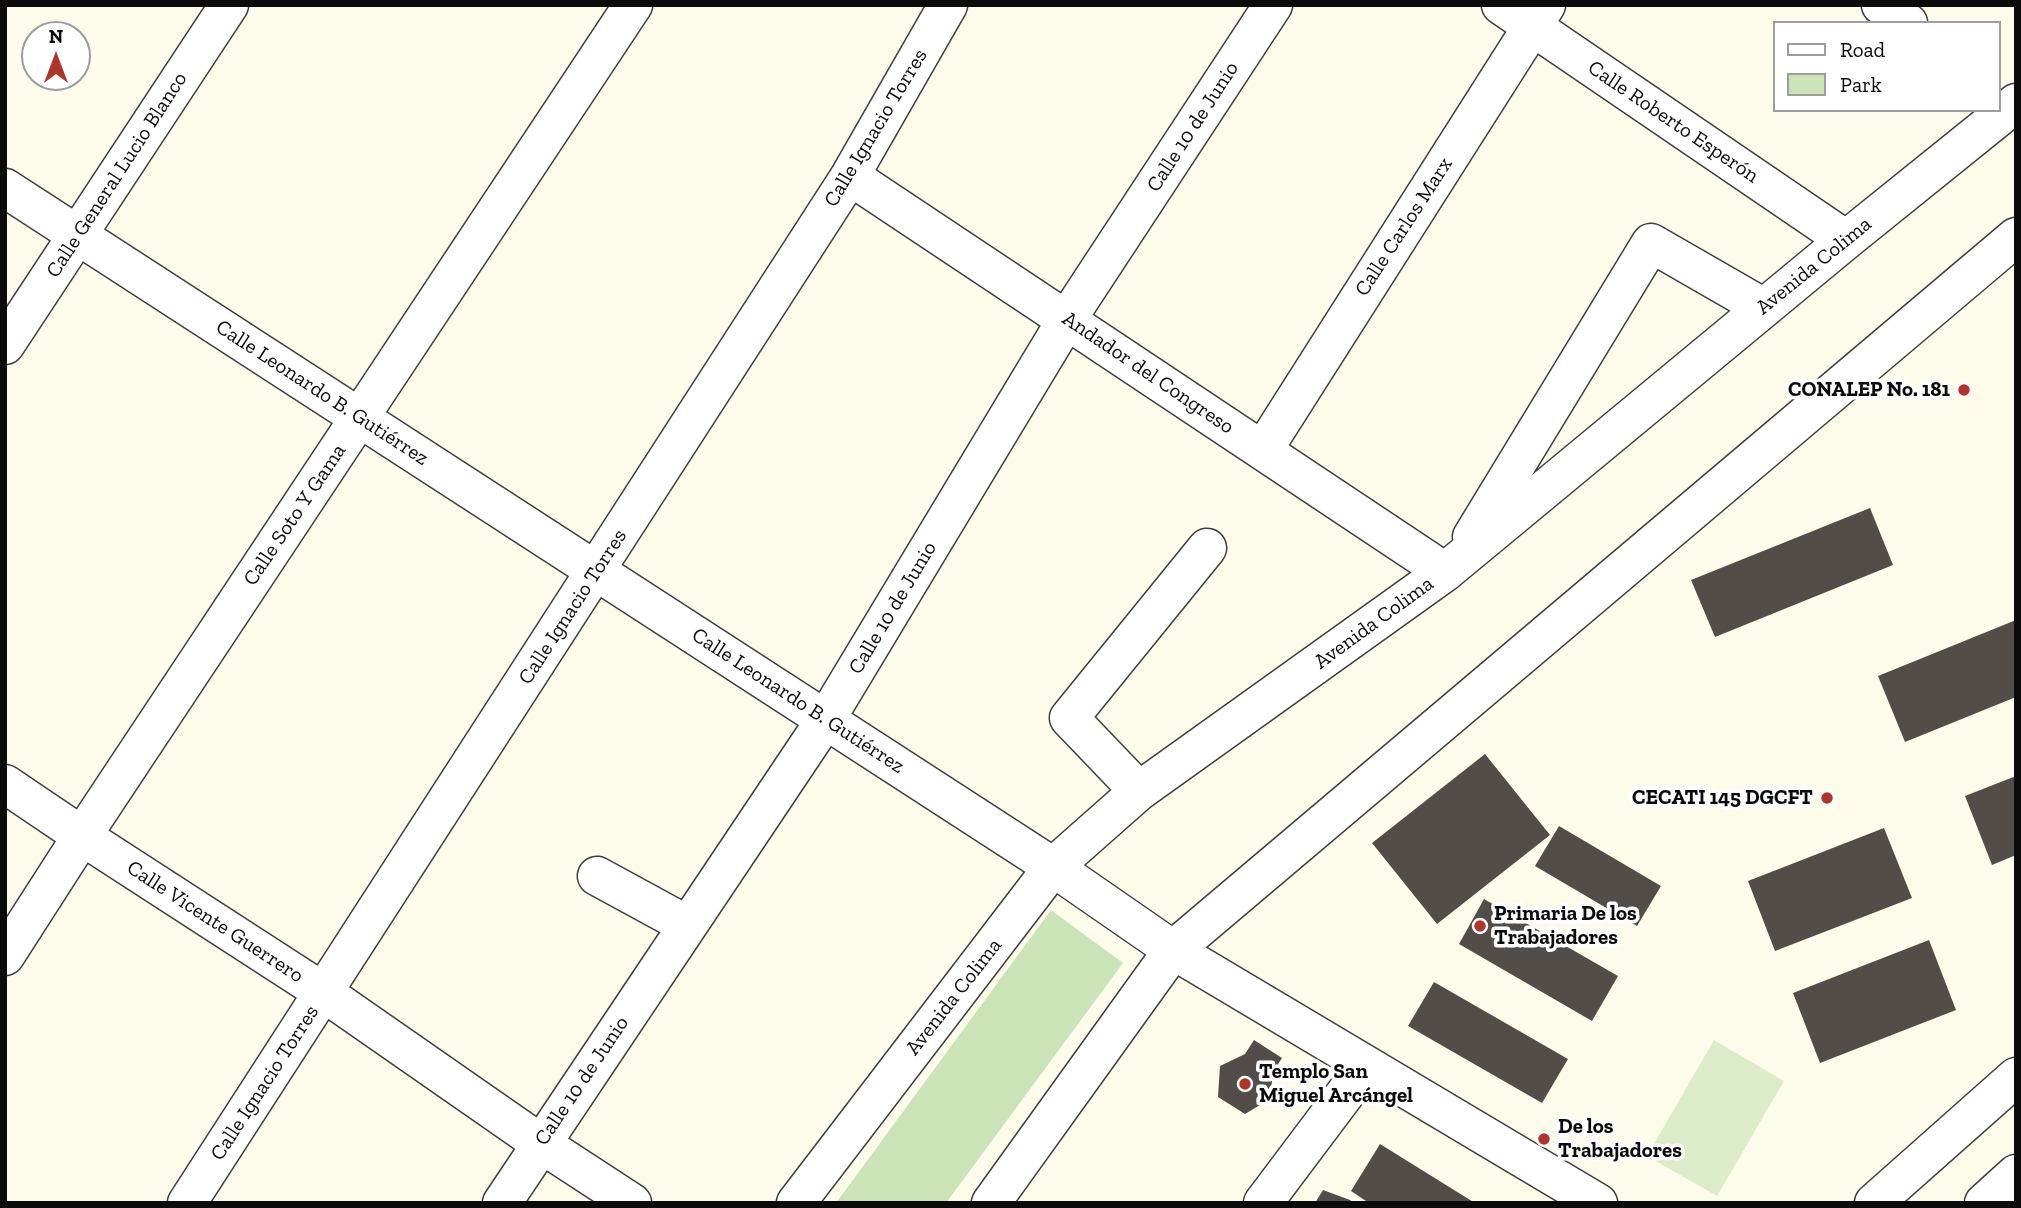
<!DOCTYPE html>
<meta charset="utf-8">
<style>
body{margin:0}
#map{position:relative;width:2021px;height:1208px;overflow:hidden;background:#fdfbea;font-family:"Zilla Slab",serif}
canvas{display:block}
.frame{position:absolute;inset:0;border:7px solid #0b0b0b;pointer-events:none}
.legend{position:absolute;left:1773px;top:21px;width:228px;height:91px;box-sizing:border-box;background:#fff;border:2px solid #9d9d9d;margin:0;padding:9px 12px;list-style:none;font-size:21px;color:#0b0b0b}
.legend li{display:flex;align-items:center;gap:14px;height:35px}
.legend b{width:35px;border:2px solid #9d9d9d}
.north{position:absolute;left:21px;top:21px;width:70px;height:70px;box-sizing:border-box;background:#fff;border:2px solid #9d9d9d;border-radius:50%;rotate:0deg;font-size:19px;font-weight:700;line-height:28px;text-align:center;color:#0b0b0b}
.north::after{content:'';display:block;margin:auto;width:24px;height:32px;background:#af342e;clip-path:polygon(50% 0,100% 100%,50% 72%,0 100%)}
</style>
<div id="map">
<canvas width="2021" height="1208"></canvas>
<div class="frame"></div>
<ul class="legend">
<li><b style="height:9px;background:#fff"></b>Road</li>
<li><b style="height:19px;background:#cbe4b7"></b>Park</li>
</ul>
<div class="north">N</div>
</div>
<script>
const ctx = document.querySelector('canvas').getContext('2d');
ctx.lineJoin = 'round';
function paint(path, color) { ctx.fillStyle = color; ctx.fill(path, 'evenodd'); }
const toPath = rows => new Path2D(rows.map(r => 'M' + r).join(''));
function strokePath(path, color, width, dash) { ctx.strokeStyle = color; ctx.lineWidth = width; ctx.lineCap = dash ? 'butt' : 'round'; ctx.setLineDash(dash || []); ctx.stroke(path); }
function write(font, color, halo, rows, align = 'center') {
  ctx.font = font + ' "Zilla Slab",serif'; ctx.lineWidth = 7; ctx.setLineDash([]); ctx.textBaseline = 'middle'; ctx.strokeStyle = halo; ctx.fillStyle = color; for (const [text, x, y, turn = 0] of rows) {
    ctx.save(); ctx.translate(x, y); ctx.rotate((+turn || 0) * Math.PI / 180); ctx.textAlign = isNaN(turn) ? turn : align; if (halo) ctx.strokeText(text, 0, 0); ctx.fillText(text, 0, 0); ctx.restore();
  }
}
paint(toPath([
 [1051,910,1123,963,946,1203,836,1203]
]), '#cbe4b7');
paint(toPath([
 [1714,1040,1784,1081,1717,1196,1647,1156]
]), '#ddecc8');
paint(toPath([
 [1870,508,1893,565,1715,637,1691,580],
 [2016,620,2016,697,1905,742,1878,676],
 [1485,754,1550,835,1437,924,1372,843],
 [2016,776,2016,855,1992,865,1965,796],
 [1559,826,1661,886,1637,926,1535,866],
 [1884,828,1912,898,1775,951,1748,881],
 [1484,899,1618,976,1592,1021,1459,944],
 [1929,940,1956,1010,1820,1063,1793,993],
 [1434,982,1568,1059,1542,1103,1408,1026],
 [1254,1040,1282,1058,1273,1072,1270,1099,1245,1114,1218,1097,1220,1066,1245,1054],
 [1380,1144,1475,1203,1369,1203,1351,1191],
 [1323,1190,1350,1200,1353,1203,1315,1203]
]), '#524d48');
const minor = toPath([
 [1501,5,1846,240],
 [1881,5,1908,23],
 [850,176,1445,572],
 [5,188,1053,867,1173,950,1598,1203],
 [5,345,229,5],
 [1263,450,1546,5],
 [1472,537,1651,243,1764,308],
 [5,784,82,836,323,992,540,1143,632,1203],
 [1139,791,1069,718,1207,548],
 [597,876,687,925],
 [5,956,82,836,633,5],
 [187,1203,850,176,948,5],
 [502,1203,826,719,1067,319,1273,5],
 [796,1203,1053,867,1139,791,1445,572,1846,240,2016,103],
 [991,1203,1173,950,2016,237],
 [1263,1203,1366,1066],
 [1874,1203,2016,1077],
 [1984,1203,2016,1174]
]);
strokePath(minor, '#3e3e3e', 41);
strokePath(minor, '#fff', 38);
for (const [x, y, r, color] of [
 [1964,390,7,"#af342e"],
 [1827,798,7,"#af342e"],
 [1480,926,7,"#af342e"],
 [1245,1084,7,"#af342e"],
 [1544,1139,7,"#af342e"]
]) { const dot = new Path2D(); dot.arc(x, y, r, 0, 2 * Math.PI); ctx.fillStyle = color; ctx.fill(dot); strokePath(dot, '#fff', 2.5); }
write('21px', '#0b0b0b', '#fff', [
 ["Calle Roberto Esperón",1673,122,34],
 ["Calle 10 de Junio",1193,127,-57],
 ["Calle Ignacio Torres",876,128,-59],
 ["Calle General Lucio Blanco",117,175,-57],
 ["Calle Carlos Marx",1404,227,-57],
 ["Avenida Colima",1814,266,-39],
 ["Andador del Congreso",1148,373,34],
 ["Calle Leonardo B. Gutiérrez",322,393,33],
 ["Calle Soto Y Gama",295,515,-56],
 ["Calle Ignacio Torres",573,607,-57],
 ["Calle 10 de Junio",893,608,-59],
 ["Avenida Colima",1374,623,-36],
 ["Calle Leonardo B. Gutiérrez",798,701,33],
 ["Calle Vicente Guerrero",215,922,33],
 ["Avenida Colima",954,997,-52],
 ["Calle 10 de Junio",582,1081,-56],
 ["Calle Ignacio Torres",265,1083,-57]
]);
write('bold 21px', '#0b0b0b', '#fff', [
 ["CONALEP No. 181",1950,390,"right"],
 ["CECATI 145 DGCFT",1813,798,"right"],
 ["Primaria De los",1494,914],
 ["Trabajadores",1494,938],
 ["Templo San",1259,1072],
 ["Miguel Arcángel",1259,1096],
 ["De los",1558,1127],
 ["Trabajadores",1558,1151]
], 'left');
</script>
